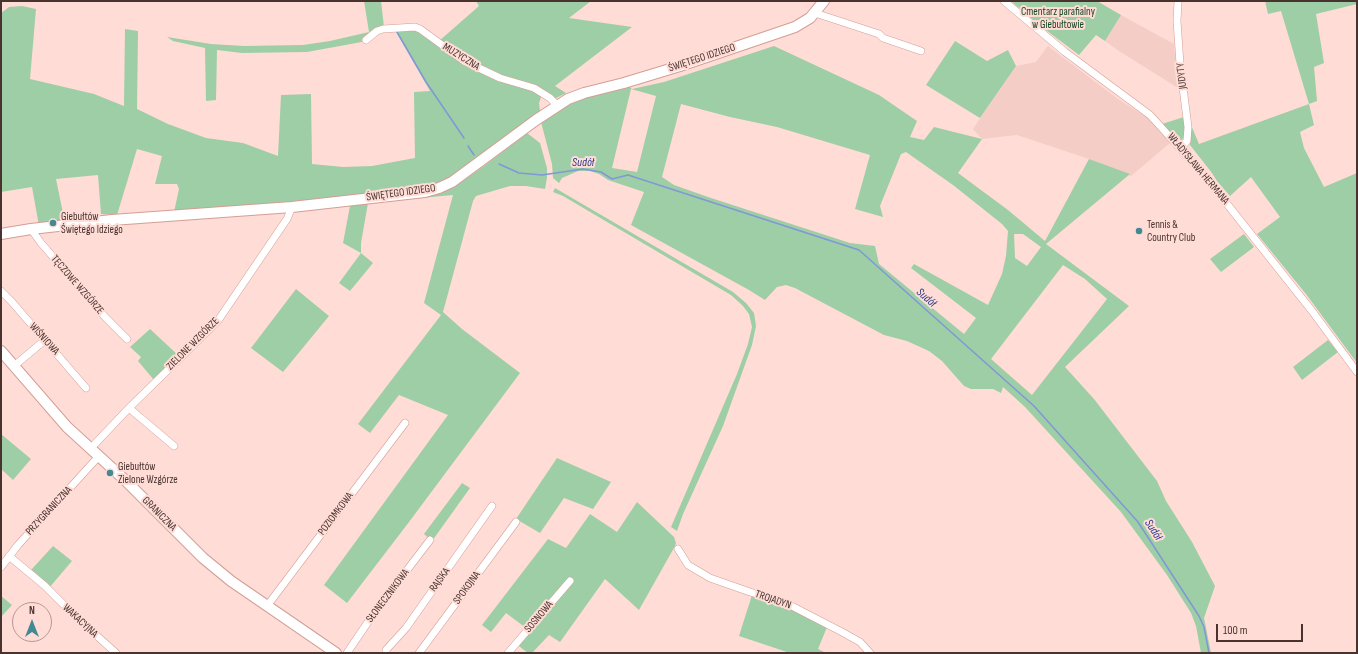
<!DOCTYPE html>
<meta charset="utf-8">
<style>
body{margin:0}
#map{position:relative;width:1358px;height:654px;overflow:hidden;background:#ffdcd6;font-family:"Sofia Sans Condensed",sans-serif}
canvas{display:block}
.frame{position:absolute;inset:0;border:2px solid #49332f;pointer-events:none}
.north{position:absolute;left:12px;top:602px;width:40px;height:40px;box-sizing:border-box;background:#ffdcd6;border:1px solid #b69893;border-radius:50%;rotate:0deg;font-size:11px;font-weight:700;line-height:16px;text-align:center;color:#49332f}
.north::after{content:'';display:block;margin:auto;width:14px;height:18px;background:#438994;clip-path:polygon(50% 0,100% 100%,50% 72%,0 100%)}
.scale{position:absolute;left:1216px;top:624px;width:87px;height:18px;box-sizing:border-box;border:2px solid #49332f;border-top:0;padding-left:5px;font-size:12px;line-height:14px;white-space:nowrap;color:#49332f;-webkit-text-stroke:3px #ffdcd6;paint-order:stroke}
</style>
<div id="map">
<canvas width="1358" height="654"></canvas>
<div class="frame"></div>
<div class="north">N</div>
<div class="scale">100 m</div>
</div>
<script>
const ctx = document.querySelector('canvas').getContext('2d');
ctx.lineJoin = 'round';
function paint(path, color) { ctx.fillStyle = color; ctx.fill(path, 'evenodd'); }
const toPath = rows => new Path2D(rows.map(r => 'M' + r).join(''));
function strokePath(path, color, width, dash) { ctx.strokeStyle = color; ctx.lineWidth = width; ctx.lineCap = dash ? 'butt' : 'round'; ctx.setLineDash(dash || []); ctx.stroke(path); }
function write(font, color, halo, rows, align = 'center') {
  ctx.font = font + ' "Sofia Sans Condensed",sans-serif'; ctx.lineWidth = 4; ctx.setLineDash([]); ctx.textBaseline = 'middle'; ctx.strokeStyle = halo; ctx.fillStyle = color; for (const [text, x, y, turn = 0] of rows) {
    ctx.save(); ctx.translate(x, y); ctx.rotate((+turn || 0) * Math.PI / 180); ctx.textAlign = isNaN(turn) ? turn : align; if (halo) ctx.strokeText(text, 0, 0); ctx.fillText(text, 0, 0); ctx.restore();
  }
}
paint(toPath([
 [1121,15,1174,44,1178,88,1119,51,1105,41],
 [1048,46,1118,99,1148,118,1170,143,1131,176,1089,159,1017,135,982,139,973,129,1016,66,1036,62]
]), '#f4cdc6');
paint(toPath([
 [364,1,381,1,384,27,369,32,367,41,307,52,242,53,217,50,216,100,206,101,205,48,173,41,167,37,211,44,244,46,303,45,330,41,369,32],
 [476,1,591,1,569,18,632,27,555,86,566,93,554,99,460,57,439,41,479,6],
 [1011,1,1097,1,1121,15,1105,41,1096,35,1079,55,1038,24],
 [1265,1,1357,1,1357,4,1316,14,1324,63,1314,67,1317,101,1309,104,1314,125,1300,132,1304,148,1324,187,1357,173,1357,363,1306,294,1257,234,1280,217,1251,177,1230,196,1217,181,1212,173,1190,145,1191,125,1199,144,1309,104,1281,11,1268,14],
 [22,6,36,9,30,79,94,94,124,106,125,29,138,31,137,109,168,124,206,138,243,143,278,156,281,95,311,94,312,164,343,167,372,166,415,158,414,92,430,91,395,30,417,30,449,53,542,94,539,103,540,111,467,169,432,187,293,204,174,212,179,189,177,184,155,184,162,156,137,149,117,215,101,214,98,175,56,179,65,223,39,226,32,187,1,192,1,13,9,7],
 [955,41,987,61,1008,50,1016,66,980,118,926,85],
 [774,46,879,95,917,121,910,137,924,140,934,127,982,139,958,173,1008,210,1045,241,1089,159,1130,174,1046,244,1129,306,1065,367,1094,399,1157,481,1166,501,1192,542,1215,586,1204,618,1211,653,1201,653,1196,626,1191,613,1167,575,1121,512,1025,407,1003,387,1001,393,993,389,971,389,964,386,942,361,929,351,907,341,884,335,795,288,786,285,777,287,765,300,749,290,631,225,644,192,608,180,599,174,590,171,578,171,562,178,559,183,553,178,552,164,541,122,561,108,584,97,629,86,632,89,664,82],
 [631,89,656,96,637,172,612,168],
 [681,104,730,117,777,127,870,155,855,209,883,217,880,206,901,154,906,152,953,185,1002,224,1008,231,1006,256,1002,274,988,305,914,264,911,268,976,318,964,334,879,264,875,246,850,243,711,198,674,185,662,177],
 [1014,234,1023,234,1041,247,1027,266,1015,258],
 [1063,265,1085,279,1107,299,1032,395,991,359],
 [1184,117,1184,136,1182,140,1178,139,1172,137,1162,124],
 [527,133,540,143,547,168,547,178,545,189,526,186,510,186,476,196,473,201,443,312,462,329,520,373,409,522,347,603,324,585,448,415,399,395,370,433,358,424,441,315,424,303,453,195,410,199,410,198,442,192,454,187,484,166],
 [555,188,733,292,746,303,754,313,756,326,752,345,723,426,683,514,677,531,671,527,737,374,748,344,752,327,749,314,743,306,731,295,563,196,553,192],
 [368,203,361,243,361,253,373,263,350,291,339,283,361,253,343,243,350,206],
 [1244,234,1254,247,1221,272,1210,259],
 [296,289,329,316,283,372,251,348],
 [150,329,179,356,154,380,138,361,141,357,130,347],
 [1328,340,1338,352,1302,380,1293,367],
 [1,434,31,459,13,480,1,469],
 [557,458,611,482,593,509,564,498,540,533,516,519],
 [462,483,470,488,432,541,424,534],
 [637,502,674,537,676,543,675,546,639,610,605,579,560,642,549,635,532,653,528,653,515,643,526,628,506,613,491,632,482,625,548,539,566,548,590,514,617,532],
 [53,546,72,561,49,588,31,570],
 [752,595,781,604,827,627,818,649,826,653,790,653,739,636],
 [1,596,12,605,1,617]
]), '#9ecea5');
strokePath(toPath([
 [397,32,426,82,464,138],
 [468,146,474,155],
 [499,164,519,173,542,175,583,169,601,172,612,179,628,175,859,250,1034,406,1138,522,1199,616,1204,627,1209,653]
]), '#8097d8', 1.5);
const street = toPath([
 [1004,1,1065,52,1150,115,1161,127,1208,180,1312,311,1357,372],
 [1178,1,1177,21,1180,64,1188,127,1187,141,1181,148],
 [815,13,879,34,883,38,921,51],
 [366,40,377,31,383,29,415,27,420,29,464,61,500,78,534,88,550,98,557,105],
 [31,229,41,243,106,318,127,339],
 [1,291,12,302,86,388],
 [14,366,45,340],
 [129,408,174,446],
 [91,448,129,408,217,322,287,219,292,207],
 [678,549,688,565,710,578,750,592,784,602,842,632,860,642,870,653],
 [9,556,45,586,77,618,116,653],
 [1,567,18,545,99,456],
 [267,606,405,423],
 [347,653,372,616,430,540],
 [386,653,386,650,406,628,492,506],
 [419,653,516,522],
 [508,653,570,581]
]);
const secondary = toPath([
 [1,234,31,229,112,220,292,207,425,192,439,188,452,182,536,120,568,99,584,93,624,83,680,66,795,27,810,18,824,1],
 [1,351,67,427,125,480,203,558,231,581,336,653]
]);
strokePath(street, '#d49e95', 8);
strokePath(secondary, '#d49e95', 12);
strokePath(street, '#fff', 7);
strokePath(secondary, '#fff', 10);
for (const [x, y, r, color] of [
 [53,223,4,"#438994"],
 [1139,231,4,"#438994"],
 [110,473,4,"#438994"]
]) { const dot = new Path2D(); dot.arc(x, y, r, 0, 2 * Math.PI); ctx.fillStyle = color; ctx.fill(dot); strokePath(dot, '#ffdcd6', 1.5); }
write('11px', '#164522', '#ffdcd6', [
 ["Cmentarz parafialny",1058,12],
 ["w Giebułtowie",1058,25]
]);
write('11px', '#49332f', '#ffdcd6', [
 ["MUZYCZNA",461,57,32],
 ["ŚWIĘTEGO IDZIEGO",702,58,-18],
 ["JUDYTY",1182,76,-97],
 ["WŁADYSŁAWA HERMANA",1198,169,50],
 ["ŚWIĘTEGO IDZIEGO",401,193,-8],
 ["TĘCZOWE WZGÓRZE",77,285,49],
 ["WIŚNIOWA",44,339,48],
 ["ZIELONE WZGÓRZE",193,344,-45],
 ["PRZYGRANICZNA",49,511,-47],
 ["GRANICZNA",159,514,45],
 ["POZIOMKOWA",336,514,-53],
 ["RAJSKA",440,580,-54],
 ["SPOKOJNA",467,588,-54],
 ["SŁONECZNIKOWA",388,596,-53],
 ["TROJADYN",773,600,19],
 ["SOSNOWA",539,617,-50],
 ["WAKACYJNA",80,621,43]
]);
write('11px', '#49332f', '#ffdcd6', [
 ["Giebułtów",61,217],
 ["Świętego Idziego",61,230],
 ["Tennis &",1147,225],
 ["Country Club",1147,238],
 ["Giebułtów",118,467],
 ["Zielone Wzgórze",118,480]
], 'left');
write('italic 12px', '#2b3d8b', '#ffdcd6', [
 ["Sudół",583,163],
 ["Sudół",926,298,42],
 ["Sudół",1153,530,57]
]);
</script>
